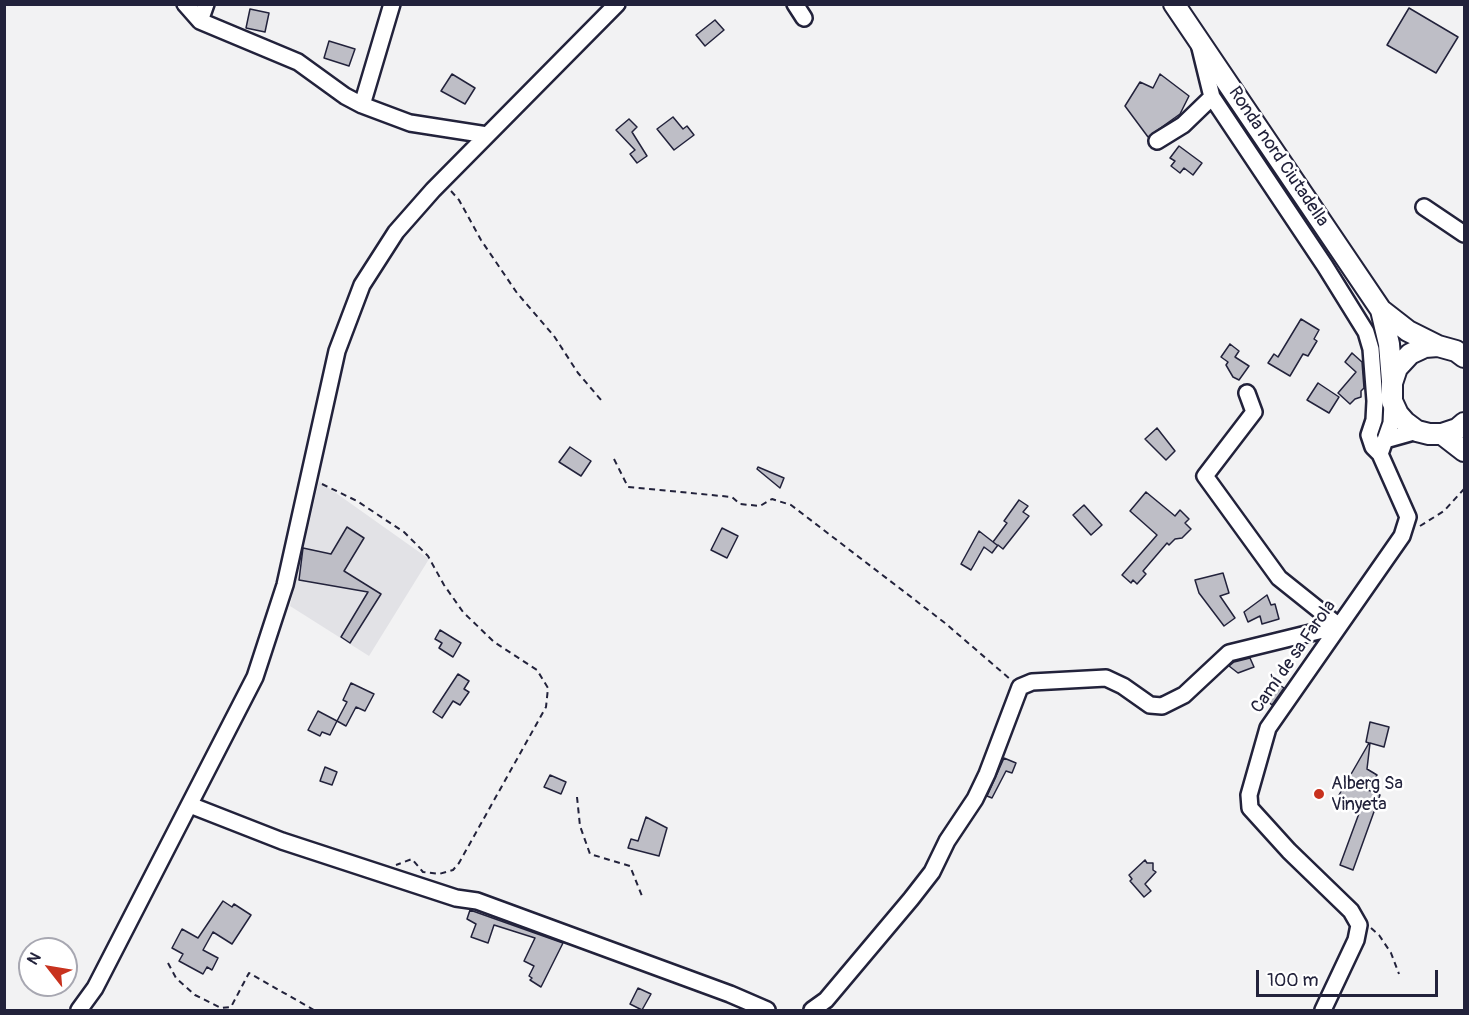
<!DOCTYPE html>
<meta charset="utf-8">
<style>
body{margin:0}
#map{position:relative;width:1469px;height:1015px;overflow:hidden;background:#f2f2f3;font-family:Pangolin,sans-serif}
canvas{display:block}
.frame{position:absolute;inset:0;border:6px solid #22223b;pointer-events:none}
.north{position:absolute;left:18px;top:937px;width:60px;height:60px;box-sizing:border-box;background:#fff;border:2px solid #a7a7b1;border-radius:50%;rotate:301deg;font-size:16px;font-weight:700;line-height:24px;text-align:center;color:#22223b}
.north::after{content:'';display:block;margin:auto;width:21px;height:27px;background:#c8321e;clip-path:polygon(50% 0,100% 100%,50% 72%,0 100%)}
.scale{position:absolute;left:1256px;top:970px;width:182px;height:27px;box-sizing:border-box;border:3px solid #22223b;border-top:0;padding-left:8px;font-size:18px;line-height:21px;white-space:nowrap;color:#22223b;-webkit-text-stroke:4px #fff;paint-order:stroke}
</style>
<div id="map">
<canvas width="1469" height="1015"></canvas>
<div class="frame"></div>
<div class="north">N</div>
<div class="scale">100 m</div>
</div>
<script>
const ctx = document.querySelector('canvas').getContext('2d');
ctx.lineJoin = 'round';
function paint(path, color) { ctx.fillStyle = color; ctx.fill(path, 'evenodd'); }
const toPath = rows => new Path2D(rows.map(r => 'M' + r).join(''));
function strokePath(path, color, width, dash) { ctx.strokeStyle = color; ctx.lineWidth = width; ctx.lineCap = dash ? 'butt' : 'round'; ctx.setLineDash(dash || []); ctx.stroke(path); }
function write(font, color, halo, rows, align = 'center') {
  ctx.font = font + ' Pangolin,sans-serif'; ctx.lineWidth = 5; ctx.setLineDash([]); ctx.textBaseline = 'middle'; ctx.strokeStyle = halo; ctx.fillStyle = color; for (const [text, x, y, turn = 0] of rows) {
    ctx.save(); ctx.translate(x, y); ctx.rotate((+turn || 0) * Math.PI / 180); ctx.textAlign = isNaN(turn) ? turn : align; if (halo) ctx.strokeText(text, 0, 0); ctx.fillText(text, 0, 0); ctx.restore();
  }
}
paint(toPath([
 [319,481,429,559,369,656,290,606]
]), '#e2e2e6');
const building = toPath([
 [1409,8,1458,37,1436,73,1387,45,1409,8],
 [250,9,269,13,265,32,246,28,250,9],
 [715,20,724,30,705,46,696,35,715,20],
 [329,41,355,49,349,66,324,58,329,41],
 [452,74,475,88,465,104,441,91,452,74],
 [1160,74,1189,96,1180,114,1148,137,1125,106,1140,82,1153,88,1160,74],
 [673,117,683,129,687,126,694,135,674,150,657,129,673,117],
 [629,119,637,127,632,132,647,156,637,163,630,154,635,150,616,130,629,119],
 [1179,146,1202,163,1193,175,1184,168,1180,173,1171,166,1175,161,1170,158,1179,146],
 [1301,319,1319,330,1314,339,1317,341,1308,356,1303,354,1290,376,1268,363,1274,354,1278,357,1301,319],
 [1230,344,1239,351,1235,357,1249,366,1239,380,1233,377,1226,365,1228,362,1221,357,1230,344],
 [1352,353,1362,362,1364,388,1361,391,1361,397,1355,399,1350,404,1338,393,1356,372,1345,362,1352,353],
 [1318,383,1339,397,1329,413,1307,400,1318,383],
 [1157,428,1175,451,1166,460,1145,439,1157,428],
 [570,447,591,461,581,476,559,462,570,447],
 [758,467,784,478,780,488,757,469,758,467],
 [1146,492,1175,516,1180,510,1189,519,1185,523,1191,529,1182,538,1175,539,1169,545,1167,543,1143,571,1146,574,1137,584,1133,580,1131,583,1122,575,1157,535,1130,511,1146,492],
 [1019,500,1028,506,1023,512,1029,516,1003,549,998,545,992,553,984,547,971,570,961,564,979,531,997,545,993,542,1007,523,1004,521,1019,500],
 [1084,505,1102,525,1091,535,1073,515,1084,505],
 [347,527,364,538,344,571,381,594,350,643,341,637,368,592,299,580,303,548,331,554,347,527],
 [722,528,738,536,727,558,711,550,722,528],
 [1223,573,1229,593,1220,596,1235,618,1224,626,1199,593,1195,580,1223,573],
 [1267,595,1271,605,1275,604,1279,619,1262,624,1260,616,1248,622,1244,612,1267,595],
 [440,630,461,643,453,657,439,648,442,643,435,639,440,630],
 [1250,658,1254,667,1238,673,1229,666,1234,662,1250,658],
 [458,674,469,681,464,689,469,692,460,705,453,701,442,718,433,712,458,674],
 [1274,681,1284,688,1272,705,1264,698,1274,681],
 [351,683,374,694,365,711,356,707,346,726,337,721,330,735,322,732,320,736,308,730,318,711,337,721,347,702,343,700,351,683],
 [1370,722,1389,727,1384,747,1370,743,1367,769,1377,775,1368,790,1380,795,1353,870,1340,865,1361,808,1339,795,1369,743,1366,742,1370,722],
 [1004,758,1016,763,1012,773,1006,771,992,798,987,796,1004,758],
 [325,767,337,772,332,785,320,781,325,767],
 [550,775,566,782,561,794,544,787,550,775],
 [646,817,667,828,659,856,628,848,631,839,638,841,646,817],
 [1145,860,1147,863,1153,863,1153,870,1156,872,1145,884,1151,891,1144,897,1130,881,1132,879,1129,875,1145,860],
 [223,901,232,907,234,904,251,915,232,944,213,932,203,950,218,958,212,970,207,967,203,974,179,961,183,954,172,948,182,929,198,938,223,901],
 [470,910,563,943,541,987,530,980,532,978,529,976,534,966,524,961,535,938,494,925,488,943,471,937,476,924,467,919,470,910],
 [638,988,651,994,642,1010,630,1004,638,988]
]);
paint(building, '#bebec6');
strokePath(building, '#22223b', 1.5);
const minor = toPath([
 [185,4,200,21,298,62,345,96,362,105,410,123,487,135],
 [795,4,804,18],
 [200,21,206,4],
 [1200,48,1212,97,1325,266,1366,332,1371,349,1375,401,1374,420,1369,435,1373,447,1380,454],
 [362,105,392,4],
 [1157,141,1183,125,1212,97],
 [1424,207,1464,234],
 [1247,393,1254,412,1205,476,1279,578,1339,626],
 [1385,440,1417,431],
 [190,805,282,841,456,898,477,901,730,994,767,1010],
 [79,1010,95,988,255,677,285,585,337,351,362,285,396,232,433,190,617,4],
 [812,1010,826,1000,911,899,932,872,947,841,975,799,987,774,1020,687,1032,682,1106,678,1123,686,1150,705,1162,706,1184,695,1229,653,1339,626],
 [1323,1010,1356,940,1359,925,1351,911,1289,851,1250,808,1249,795,1268,728,1402,536,1408,517,1380,454,1391,423,1392,402]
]);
const major = toPath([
 [1174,4,1381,310,1408,331,1438,346],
 [1381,310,1389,344,1392,381],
 [1464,357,1456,351,1438,346,1425,347,1410,354,1397,368,1392,383,1392,401,1398,414,1405,422,1417,431,1429,434,1442,434,1457,429,1464,423],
 [1442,434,1464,451]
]);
strokePath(minor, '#22223b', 20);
strokePath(major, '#22223b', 24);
strokePath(toPath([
 [451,191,459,200,481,240,517,293,554,336,578,373,601,400],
 [614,459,628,487,732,497,740,504,760,506,772,499,791,505,945,623,1010,679],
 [322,484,357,501,404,532,428,556,444,585,463,612,494,642,537,670,548,688,546,707,459,863,453,870,439,874,423,872,412,859,396,865],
 [1420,526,1444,511,1464,489],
 [577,797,580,826,590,854,630,866,642,896],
 [1371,928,1379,935,1391,953,1399,974],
 [168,963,176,978,195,995,221,1008,231,1007,249,973,314,1010]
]), '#22223b', 2, [6, 4.5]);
strokePath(minor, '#fff', 15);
strokePath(major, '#fff', 20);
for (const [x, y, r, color] of [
 [1319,794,6,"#c8321e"]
]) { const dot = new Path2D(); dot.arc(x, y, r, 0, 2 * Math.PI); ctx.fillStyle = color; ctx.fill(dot); strokePath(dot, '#fff', 2); }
write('18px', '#22223b', '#fff', [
 ["Ronda nord Ciutadella",1278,157,56],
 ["Camí de sa Farola",1294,657,-55]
]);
write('18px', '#22223b', '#fff', [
 ["Alberg Sa",1331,784],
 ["Vinyeta",1331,805]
], 'left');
</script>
